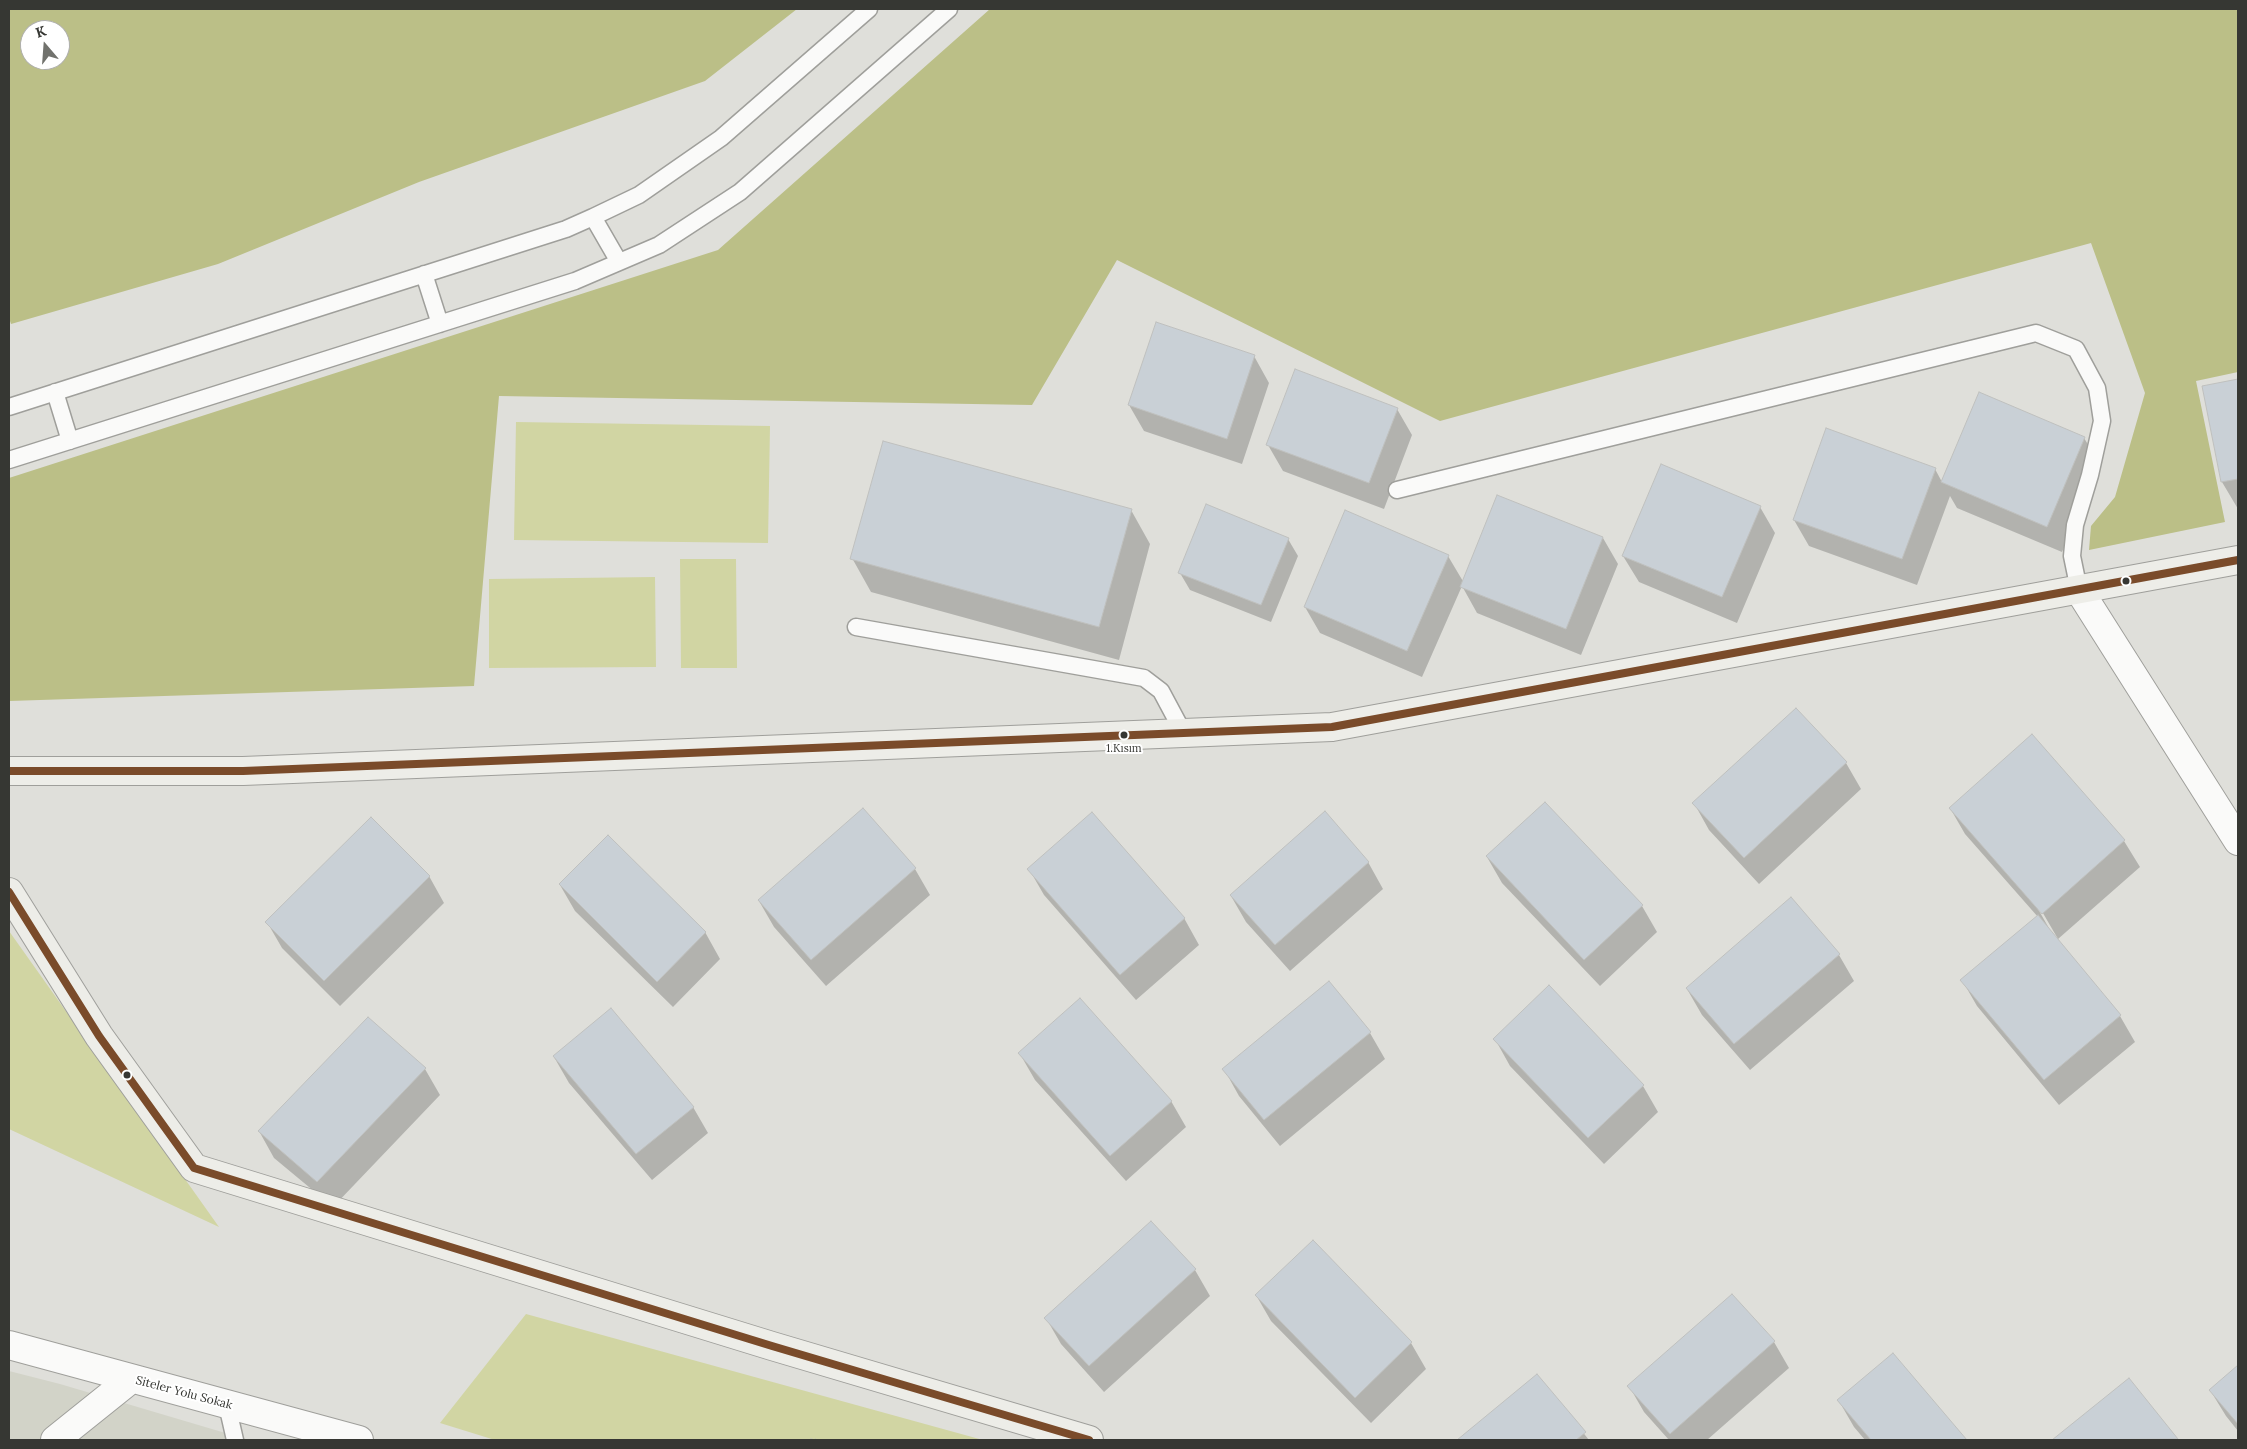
<!DOCTYPE html>
<meta charset="utf-8">
<style>
body{margin:0}
#map{position:relative;width:2247px;height:1449px;overflow:hidden;background:#dfdfda;font-family:Lora,serif}
canvas{display:block}
.frame{position:absolute;inset:0;border:10px solid #363733;pointer-events:none}
.north{position:absolute;left:20px;top:20px;width:50px;height:50px;box-sizing:border-box;background:#fff;border:1px solid #afafad;border-radius:50%;rotate:342deg;font-size:14px;font-weight:700;line-height:20px;text-align:center;color:#363733}
.north::after{content:'';display:block;margin:auto;width:18px;height:22px;background:#71726d;clip-path:polygon(50% 0,100% 100%,50% 72%,0 100%)}
</style>
<div id="map">
<canvas width="2247" height="1449"></canvas>
<div class="frame"></div>
<div class="north">K</div>
</div>
<script>
const ctx = document.querySelector('canvas').getContext('2d');
ctx.lineJoin = 'round';
function paint(path, color) { ctx.fillStyle = color; ctx.fill(path, 'evenodd'); }
const toPath = rows => new Path2D(rows.map(r => 'M' + r).join(''));
function strokePath(path, color, width, dash) { ctx.strokeStyle = color; ctx.lineWidth = width; ctx.lineCap = dash ? 'butt' : 'round'; ctx.setLineDash(dash || []); ctx.stroke(path); }
function write(font, color, halo, rows, align = 'center') {
  ctx.font = font + ' Lora,serif'; ctx.lineWidth = 4; ctx.setLineDash([]); ctx.textBaseline = 'middle'; ctx.strokeStyle = halo; ctx.fillStyle = color; for (const [text, x, y, turn = 0] of rows) {
    ctx.save(); ctx.translate(x, y); ctx.rotate((+turn || 0) * Math.PI / 180); ctx.textAlign = isNaN(turn) ? turn : align; if (halo) ctx.strokeText(text, 0, 0); ctx.fillText(text, 0, 0); ctx.restore();
  }
}
paint(toPath([
 [9,1371,60,1384,249,1440,9,1440]
]), '#d2d3c8');
paint(toPath([
 [516,422,770,426,768,543,514,540],
 [680,559,736,559,737,668,681,668],
 [655,577,656,667,489,668,489,579],
 [9,931,219,1227,9,1129],
 [526,1314,983,1440,495,1440,440,1423]
]), '#d1d5a3');
paint(toPath([
 [9,9,797,9,705,81,419,182,218,264,11,324,9,318],
 [30,30,60,30,60,60,30,60],
 [990,9,2238,9,2238,372,2196,381,2225,522,2089,550,2091,526,2115,497,2145,393,2091,243,1440,421,1117,260,1032,405,499,396,474,686,9,701,9,478,718,250]
]), '#bbbf87');
paint(toPath([
 [1254,356,1269,383,1242,464,1144,431,1129,405],
 [2238,380,2238,509,2222,482,2204,387],
 [1397,409,1412,435,1384,509,1283,471,1268,445],
 [2084,438,2100,464,2062,552,1957,508,1950,496,1917,585,1809,546,1794,520,1935,469,1942,482],
 [1760,507,1775,533,1737,623,1639,582,1623,556],
 [1131,510,1150,544,1119,660,871,592,852,558],
 [1603,538,1618,564,1581,655,1477,613,1462,586,1422,677,1320,633,1305,607,1448,556,1464,583],
 [1288,539,1298,556,1271,622,1190,590,1180,573],
 [2032,736,2124,841,2140,867,2058,939,2040,908,2038,909,2054,937,2120,1016,2135,1042,2059,1105,1977,1006,1962,980,2038,917,1965,834,1950,808],
 [1846,763,1861,789,1759,884,1709,830,1694,803],
 [1487,857,1642,906,1657,932,1600,986,1502,883],
 [1368,862,1383,889,1290,971,1246,922,1231,896],
 [915,869,930,895,826,986,774,927,759,901],
 [1029,869,1184,918,1199,945,1136,1000,1044,895],
 [429,876,444,903,340,1006,282,948,267,922],
 [560,885,705,932,720,959,673,1007,575,911],
 [1791,899,1839,955,1854,981,1750,1070,1702,1015,1687,989],
 [1329,983,1370,1033,1385,1059,1280,1146,1239,1096,1224,1069],
 [1549,987,1643,1086,1658,1112,1604,1164,1510,1066,1495,1039],
 [1020,1054,1171,1101,1186,1127,1126,1181,1035,1080],
 [554,1057,693,1107,708,1133,652,1180,569,1083],
 [425,1069,440,1095,333,1207,274,1158,259,1131],
 [1313,1241,1411,1343,1426,1369,1371,1423,1271,1321,1256,1295],
 [1195,1270,1210,1296,1104,1392,1061,1344,1046,1318],
 [1732,1295,1774,1342,1789,1368,1707,1440,1669,1440,1644,1412,1629,1386],
 [1893,1355,1965,1440,1865,1440,1854,1427,1839,1401],
 [2238,1366,2238,1431,2226,1416,2210,1390],
 [1537,1375,1589,1440,1459,1440],
 [2129,1380,2177,1440,2054,1440]
]), '#0003');
const building = toPath([
 [1156,322,1255,355,1227,439,1128,405,1156,322],
 [1295,369,1398,408,1369,483,1266,445,1295,369],
 [2238,379,2238,479,2221,482,2202,386,2238,379],
 [1979,392,2085,437,2047,527,1941,482,1979,392],
 [1826,428,1936,468,1902,559,1793,520,1826,428],
 [883,441,1132,509,1099,627,850,559,883,441],
 [1661,464,1761,506,1722,597,1622,556,1661,464],
 [1497,495,1603,537,1566,629,1460,587,1497,495],
 [1206,504,1289,538,1261,605,1178,573,1206,504],
 [1345,510,1449,555,1407,651,1304,607,1345,510],
 [1796,708,1847,762,1744,858,1692,803,1796,708],
 [2032,734,2125,840,2042,914,1949,808,2032,734],
 [1545,802,1643,905,1584,960,1486,856,1545,802],
 [863,808,916,868,811,960,758,900,863,808],
 [1325,811,1369,862,1275,945,1230,895,1325,811],
 [1092,812,1185,918,1120,975,1027,869,1092,812],
 [371,817,430,876,324,981,265,922,371,817],
 [608,835,706,932,657,982,559,884,608,835],
 [1791,897,1840,954,1734,1044,1686,988,1791,897],
 [2038,915,2121,1015,2044,1080,1960,980,2038,915],
 [1329,981,1371,1032,1264,1120,1222,1069,1329,981],
 [1549,985,1644,1085,1588,1138,1493,1039,1549,985],
 [1080,998,1172,1101,1110,1156,1018,1053,1080,998],
 [611,1008,694,1107,636,1154,553,1056,611,1008],
 [368,1017,426,1068,317,1182,258,1131,368,1017],
 [1151,1221,1196,1269,1089,1366,1044,1318,1151,1221],
 [1313,1240,1412,1342,1355,1398,1255,1295,1313,1240],
 [1732,1294,1775,1341,1670,1434,1627,1386,1732,1294],
 [1893,1353,1967,1440,1871,1440,1837,1400,1893,1353],
 [2238,1365,2238,1424,2209,1390,2238,1365],
 [1537,1374,1586,1432,1576,1440,1457,1440,1537,1374],
 [2129,1378,2178,1439,2052,1440,2129,1378]
]);
paint(building, '#c9d0d6');
strokePath(building, '#bfc0be', 1);
const lane = toPath([
 [593,217,619,262],
 [424,274,440,324],
 [55,392,70,441],
 [9,407,566,229,593,217,639,195,721,138,869,9],
 [9,460,575,281,659,245,740,192,949,9],
 [1397,490,2036,333,2076,349,2097,388,2102,421,2090,475,2075,525,2072,556,2079,590],
 [856,627,1144,678,1161,691,1184,734],
 [227,1405,235,1440]
]);
const street = toPath([
 [2079,590,2238,841],
 [9,1345,359,1440],
 [55,1440,131,1379]
]);
const secondary = toPath([
 [9,771,243,771,1332,727,2238,560],
 [9,892,99,1036,194,1168,772,1346,1089,1440]
]);
strokePath(lane, '#9f9f9b', 19);
strokePath(street, '#9f9f9b', 30);
strokePath(secondary, '#9f9f9b', 30);
strokePath(toPath([
 [810,1440,816,1440]
]), '#c0c0be', 3, [2.5, 2.5]);
strokePath(lane, '#fafaf9', 16);
strokePath(street, '#fafaf9', 28);
strokePath(secondary, '#edede8', 28);
strokePath(toPath([
 [9,771,243,771,1332,727,2238,560],
 [9,892,99,1036,194,1168,772,1346,1089,1440]
]), '#7a4b2a', 8);
for (const [x, y, r, color] of [
 [2126,581,4.5,"#363733"],
 [1124,735,4.5,"#363733"],
 [127,1075,4.5,"#363733"]
]) { const dot = new Path2D(); dot.arc(x, y, r, 0, 2 * Math.PI); ctx.fillStyle = color; ctx.fill(dot); strokePath(dot, '#fff', 2); }
write('11px', '#363733', '#fff', [
 ["1.Kısım",1124,749]
]);
write('12px', '#363733', '#fff', [
 ["Siteler Yolu Sokak",184,1393,15]
]);
</script>
